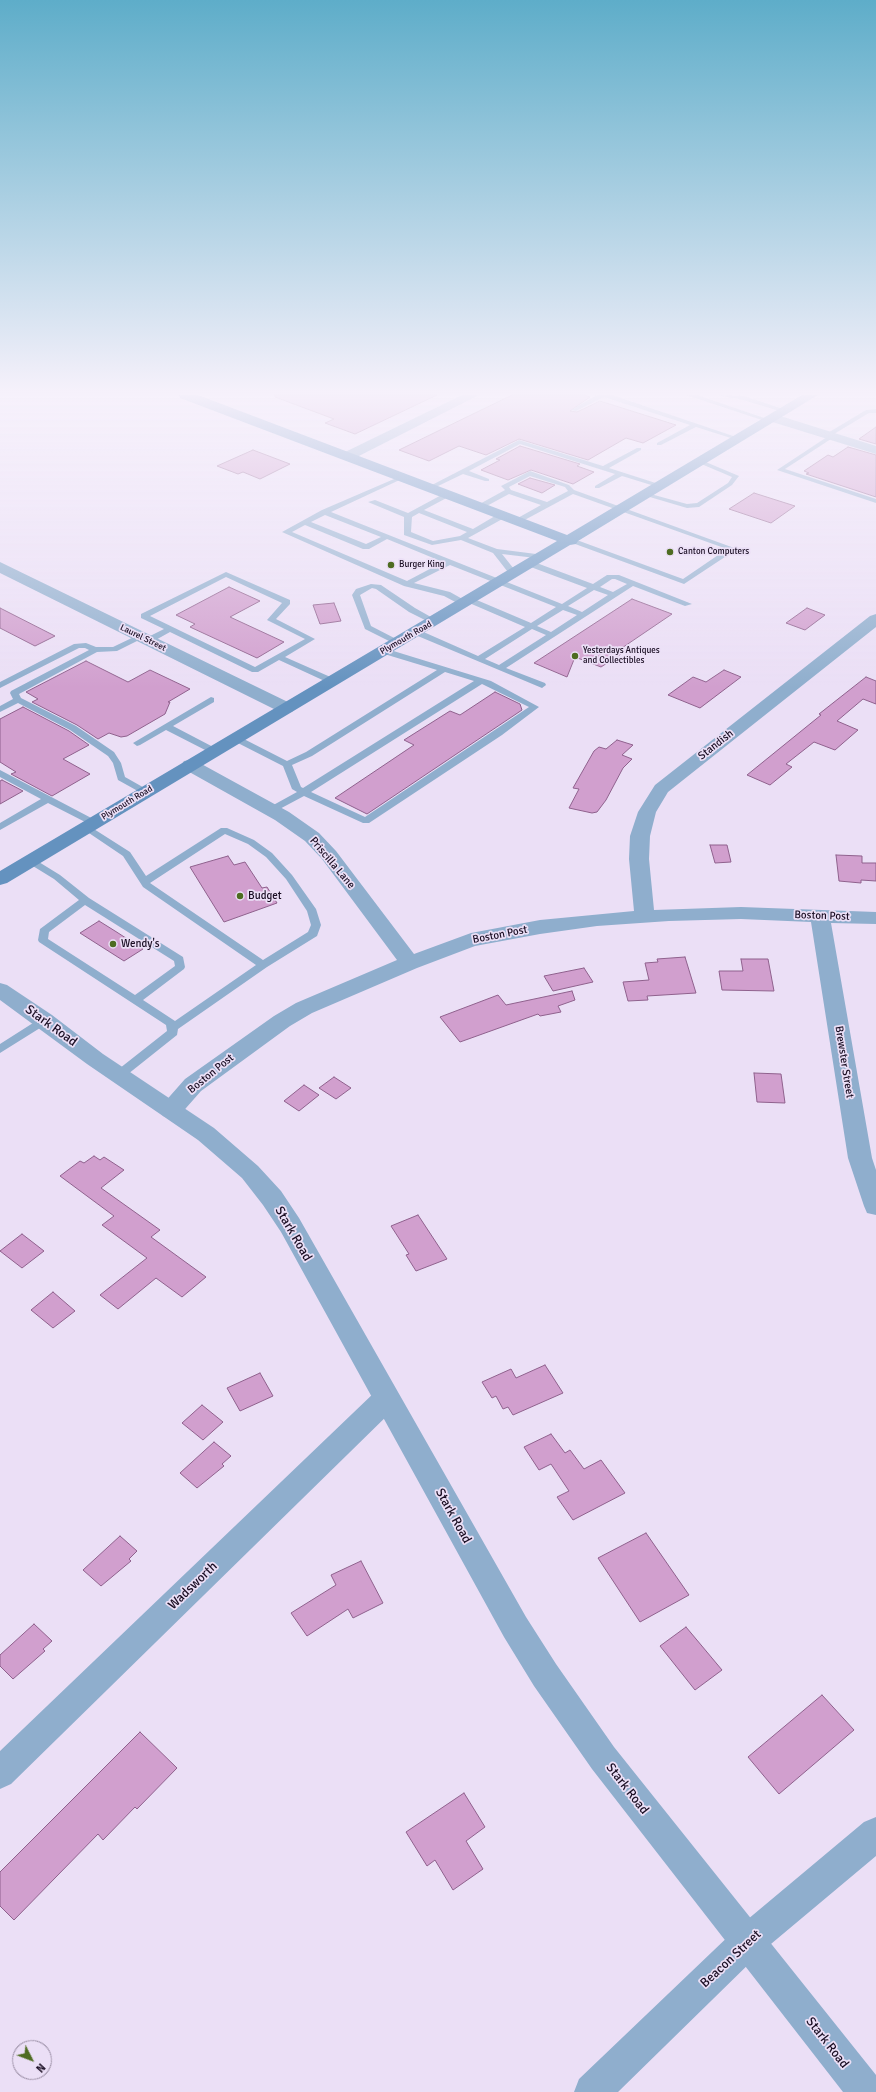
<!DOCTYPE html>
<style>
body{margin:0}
#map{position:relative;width:876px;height:2092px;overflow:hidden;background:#ebdff6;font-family:Signika,sans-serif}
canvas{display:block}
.north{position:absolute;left:12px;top:2040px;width:40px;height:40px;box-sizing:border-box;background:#ebdff6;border:1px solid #978ba2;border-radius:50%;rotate:132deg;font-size:11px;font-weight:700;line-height:16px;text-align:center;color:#1a0e23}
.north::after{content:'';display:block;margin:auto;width:14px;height:18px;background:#4e6c21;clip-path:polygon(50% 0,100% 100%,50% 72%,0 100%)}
</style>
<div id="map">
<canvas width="876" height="2092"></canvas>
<div class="north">N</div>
</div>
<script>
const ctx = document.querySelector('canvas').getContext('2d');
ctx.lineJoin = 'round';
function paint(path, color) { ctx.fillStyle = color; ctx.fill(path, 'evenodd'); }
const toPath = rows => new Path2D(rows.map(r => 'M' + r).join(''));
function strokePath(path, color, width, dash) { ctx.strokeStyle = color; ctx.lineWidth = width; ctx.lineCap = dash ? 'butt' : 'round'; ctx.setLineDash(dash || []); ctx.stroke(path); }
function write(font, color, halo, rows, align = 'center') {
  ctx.font = font + ' Signika,sans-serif'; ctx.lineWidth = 3.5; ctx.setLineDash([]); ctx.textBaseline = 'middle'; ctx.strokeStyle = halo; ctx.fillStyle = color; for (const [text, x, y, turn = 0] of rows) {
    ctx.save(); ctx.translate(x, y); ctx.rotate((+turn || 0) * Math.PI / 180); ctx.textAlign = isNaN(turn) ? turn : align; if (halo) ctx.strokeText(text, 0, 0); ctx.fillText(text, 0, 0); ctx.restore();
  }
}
const building = toPath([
 [275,395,437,395,355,434,325,423,334,419,275,397,275,395],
 [512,395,584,395,590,397,570,411,577,412,600,401,676,425,643,443,626,438,588,460,519,439,486,455,459,446,429,461,399,450,512,395],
 [876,427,876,444,859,439,876,427],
 [520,446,580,464,577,466,594,472,573,484,531,470,508,480,481,470,500,460,496,459,520,446],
 [848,447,876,455,876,497,806,474,809,473,804,471,828,455,833,457,848,447],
 [253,450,290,464,260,479,243,472,238,474,217,466,253,450],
 [530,478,555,485,542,493,518,484,530,478],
 [754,493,795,506,771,523,729,509,754,493],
 [229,587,260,601,230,617,284,642,257,658,190,627,195,624,176,615,229,587],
 [632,599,672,614,616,652,621,654,601,667,575,657,567,677,534,663,632,599],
 [334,603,341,621,320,624,313,605,334,603],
 [0,608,55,636,35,646,0,628,0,608],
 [807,608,825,615,805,630,786,623,807,608],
 [86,661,128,682,150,670,190,689,168,702,170,702,165,714,127,736,121,737,109,733,98,739,77,725,32,702,38,699,26,692,86,661],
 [724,670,741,677,700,708,668,695,693,677,706,682,724,670],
 [866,677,876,681,876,704,863,699,837,721,858,730,835,750,814,742,786,764,792,767,770,785,747,775,821,715,819,714,866,677],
 [495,692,520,704,522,710,367,814,335,798,414,745,404,740,450,711,460,715,495,692],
 [23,707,69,731,89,745,63,759,90,774,52,796,11,774,16,772,0,762,0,719,23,707],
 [617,740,633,745,622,755,632,759,623,768,606,800,597,812,592,813,569,808,579,789,573,788,594,751,599,747,606,749,617,740],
 [2,780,23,791,0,804,0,781,2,780],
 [710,845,727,845,731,862,715,863,710,845],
 [836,855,862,856,862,863,876,863,876,881,861,880,861,883,839,881,836,855],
 [228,856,234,865,245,862,262,888,267,887,277,903,224,922,190,867,228,856],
 [99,921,115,931,143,949,124,961,80,933,99,921],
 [685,957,696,993,647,996,648,1000,628,1001,623,982,649,980,645,963,658,962,657,959,685,957],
 [741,959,768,959,774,991,722,990,719,971,743,971,741,959],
 [584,968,593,982,553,991,544,976,584,968],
 [572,991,575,1000,558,1006,561,1012,540,1016,538,1014,460,1042,440,1017,498,995,506,1005,572,991],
 [754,1073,781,1074,785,1103,757,1102,754,1073],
 [334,1077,351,1088,336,1099,319,1088,334,1077],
 [304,1085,319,1095,299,1111,284,1101,304,1085],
 [94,1156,100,1160,104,1157,124,1170,101,1188,160,1230,151,1237,206,1277,182,1297,156,1278,118,1309,100,1295,147,1258,102,1225,114,1216,60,1176,80,1161,84,1163,94,1156],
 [418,1215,447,1259,416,1271,406,1255,409,1254,391,1226,418,1215],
 [22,1234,44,1251,22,1268,0,1251,22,1234],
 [53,1292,75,1311,53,1328,31,1310,53,1292],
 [545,1365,563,1393,513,1415,508,1407,503,1409,496,1396,492,1398,482,1382,511,1369,516,1378,545,1365],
 [260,1373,273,1396,240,1411,227,1388,260,1373],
 [202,1405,223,1422,203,1440,182,1423,202,1405],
 [551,1434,565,1453,570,1450,584,1469,601,1460,625,1493,573,1520,557,1497,569,1491,551,1464,539,1470,524,1447,551,1434],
 [214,1442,231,1456,222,1464,224,1466,197,1488,180,1473,214,1442],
 [646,1533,689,1595,640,1622,598,1558,646,1533],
 [120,1536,137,1551,129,1559,131,1561,101,1586,83,1570,120,1536],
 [361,1561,383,1603,353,1618,348,1609,307,1636,291,1613,336,1585,331,1575,361,1561],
 [34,1624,52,1641,43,1649,45,1651,13,1679,0,1666,0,1655,34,1624],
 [686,1627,722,1670,695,1690,660,1646,686,1627],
 [822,1695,854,1730,779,1794,748,1757,822,1695],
 [140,1732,177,1768,137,1809,135,1807,103,1840,98,1834,14,1920,0,1906,0,1872,140,1732],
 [464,1793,485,1827,466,1841,483,1869,453,1890,435,1860,427,1866,406,1832,464,1793]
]);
paint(building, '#d19fce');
strokePath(building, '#8f618d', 1);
paint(toPath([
 [597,395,612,395,742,439,737,440,696,427,661,445,657,445,657,443,690,425,604,397,576,411,571,410,597,395],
 [686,395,697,395,773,421,768,422,686,395],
 [718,395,744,396,789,411,786,413,743,400,718,395],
 [876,409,876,413,869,413,834,434,834,437,785,469,876,499,876,503,777,470,827,437,826,434,866,410,876,409],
 [519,440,603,466,637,448,641,448,641,450,609,468,665,486,661,488,622,476,599,488,595,488,595,486,615,474,520,444,469,471,489,479,489,481,485,481,463,474,434,488,428,487,519,440],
 [701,460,739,476,732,485,699,507,687,508,643,495,647,493,687,504,697,503,728,483,732,477,699,463,699,461,701,460],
 [530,471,569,485,574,490,737,549,684,584,567,541,574,539,683,579,727,549,573,494,519,523,515,521,516,519,541,505,509,494,483,508,476,506,505,490,501,486,503,485,530,471],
 [530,476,565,487,568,491,547,502,511,490,509,487,530,476],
 [401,476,406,477,331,512,562,604,587,588,528,566,528,562,534,562,593,584,607,575,619,575,692,604,685,606,633,586,506,668,545,683,546,685,542,688,413,634,413,630,419,630,478,656,525,627,467,602,467,605,461,605,444,596,404,586,282,532,322,510,401,476],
 [325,515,381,537,366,544,311,522,325,515],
 [305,525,363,549,369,549,387,539,443,562,407,581,292,532,305,525],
 [450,565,556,607,531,623,472,598,466,598,466,601,450,592,414,583,450,565],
 [612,579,615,579,627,584,613,592,600,587,612,579],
 [594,590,608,595,582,612,568,606,594,590],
 [563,610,577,615,551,632,537,626,563,610],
 [532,629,546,635,499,665,485,659,532,629],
 [447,492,454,494,424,510,473,529,500,513,506,513,506,517,468,538,497,549,544,555,548,557,544,559,502,554,518,574,511,576,493,553,461,540,432,545,404,535,404,517,368,502,375,500,408,513,447,492],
 [419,513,467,532,460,536,433,541,411,532,412,517,419,513],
 [226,572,290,600,290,604,276,619,315,639,285,657,335,679,335,683,329,683,279,660,258,672,252,672,170,632,152,642,146,642,146,638,164,629,141,618,141,614,226,572],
 [226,577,282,603,267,620,305,639,255,667,150,616,226,577],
 [371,584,381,585,415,608,438,621,431,623,409,612,376,589,372,588,360,595,371,626,402,642,398,644,395,644,365,629,352,595,356,589,371,584],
 [138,635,141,635,145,637,117,651,97,652,19,694,21,698,76,726,114,752,121,763,125,777,148,790,148,794,145,795,118,780,113,763,108,756,70,730,18,703,0,712,0,706,13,699,10,693,11,691,89,650,85,648,79,648,0,688,0,682,74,644,86,643,96,647,113,647,138,635],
 [381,649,387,649,491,681,539,707,502,735,369,823,363,823,304,796,274,812,268,812,268,808,297,792,292,789,283,766,232,740,232,736,238,736,287,761,306,752,437,670,381,653,381,649],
 [445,672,474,681,303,788,301,787,292,765,312,756,445,672],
 [482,684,529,707,365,817,311,792,482,684],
 [211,697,214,698,214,702,173,726,217,749,217,753,211,753,166,730,140,745,137,746,133,743,211,697],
 [0,770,97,821,99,823,97,825,91,825,48,803,0,830,0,823,41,799,0,777,0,770],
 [86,824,130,852,146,876,221,828,227,828,254,840,272,853,292,875,316,909,321,925,317,936,267,967,178,1029,177,1035,123,1078,119,1079,115,1078,113,1075,115,1072,167,1031,166,1025,39,942,38,940,40,929,79,900,54,879,28,863,26,861,28,859,34,859,60,875,89,898,183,957,185,967,184,969,143,1000,175,1021,256,965,143,887,123,856,83,829,81,827,86,824],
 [225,834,248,844,266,857,286,879,307,911,311,925,308,932,263,960,150,883,225,834],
 [85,905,174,961,175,966,135,995,48,939,49,932,85,905],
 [44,1016,49,1020,48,1023,0,1053,0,1044,44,1016]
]), '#8faecd');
paint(toPath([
 [462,395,479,395,353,459,343,459,341,456,343,453,462,395],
 [774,414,876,446,876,454,769,421,767,418,774,414],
 [0,562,292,704,295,708,292,712,286,713,280,712,0,573,0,562],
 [876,614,876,627,668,792,656,812,650,836,649,859,654,910,741,907,876,912,876,924,831,923,872,1158,876,1170,876,1215,867,1213,864,1206,848,1158,811,922,741,919,669,921,597,926,540,934,475,946,417,968,312,1013,290,1026,201,1091,179,1116,171,1118,163,1116,160,1110,163,1104,185,1079,274,1016,296,1003,397,960,322,859,305,841,275,820,184,769,181,765,184,761,190,760,196,761,289,812,319,833,336,851,414,954,471,933,540,920,634,911,629,859,630,836,638,812,655,785,870,616,876,614],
 [386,1387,396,1391,400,1399,396,1407,11,1784,0,1789,0,1751,376,1391,386,1387],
 [876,1817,876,1856,759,1954,618,2092,574,2092,579,2079,735,1930,864,1822,876,1817]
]), '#8faecd');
paint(toPath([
 [0,983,7,985,52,1015,103,1054,214,1128,258,1166,281,1191,299,1218,526,1617,556,1664,614,1747,876,2075,876,2092,843,2092,592,1769,534,1686,504,1637,281,1232,263,1205,242,1178,198,1140,87,1064,0,1000,0,983]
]), '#8faecd');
paint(toPath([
 [179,395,198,395,567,535,802,395,818,395,578,541,576,544,570,545,7,883,0,885,0,871,557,541,180,398,179,395]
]), '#6492bf');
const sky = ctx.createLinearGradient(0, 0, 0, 688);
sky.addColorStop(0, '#5eadc9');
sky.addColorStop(0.57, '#f6f1fb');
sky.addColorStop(1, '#f6f1fb00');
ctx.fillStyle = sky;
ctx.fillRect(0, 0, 876, 688);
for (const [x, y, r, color] of [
 [670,552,4,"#4e6c21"],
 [391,565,4,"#4e6c21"],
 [575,656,4,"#4e6c21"],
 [240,896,4,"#4e6c21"],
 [113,944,4,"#4e6c21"]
]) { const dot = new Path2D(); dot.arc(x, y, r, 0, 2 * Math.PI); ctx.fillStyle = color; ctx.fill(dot); strokePath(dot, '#ebdff6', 1.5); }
write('9px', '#1a0e23', '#ebdff6', [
 ["Canton Computers",678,552],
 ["Burger King",399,565],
 ["Yesterdays Antiques",583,651],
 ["and Collectibles",583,661]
], 'left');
write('9px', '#1a0e23', '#ebdff6', [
 ["Laurel Street",143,638,26],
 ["Plymouth Road",406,638,-30],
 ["Plymouth Road",127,803,-31]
]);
write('11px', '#1a0e23', '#ebdff6', [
 ["Standish",716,745,-38],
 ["Priscilla Lane",332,863,50],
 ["Boston Post",822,916,2],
 ["Boston Post",500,935,-11],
 ["Brewster Street",844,1062,81],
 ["Boston Post",211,1074,-39]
]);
write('11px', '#1a0e23', '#ebdff6', [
 ["Budget",248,896],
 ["Wendy's",121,944]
], 'left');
write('13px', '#1a0e23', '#ebdff6', [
 ["Stark Road",51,1026,36],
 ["Stark Road",293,1234,60],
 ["Stark Road",453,1516,61],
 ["Wadsworth",193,1586,-44],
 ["Stark Road",627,1789,52],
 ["Beacon Street",731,1959,-43],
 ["Stark Road",827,2043,52]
]);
</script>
